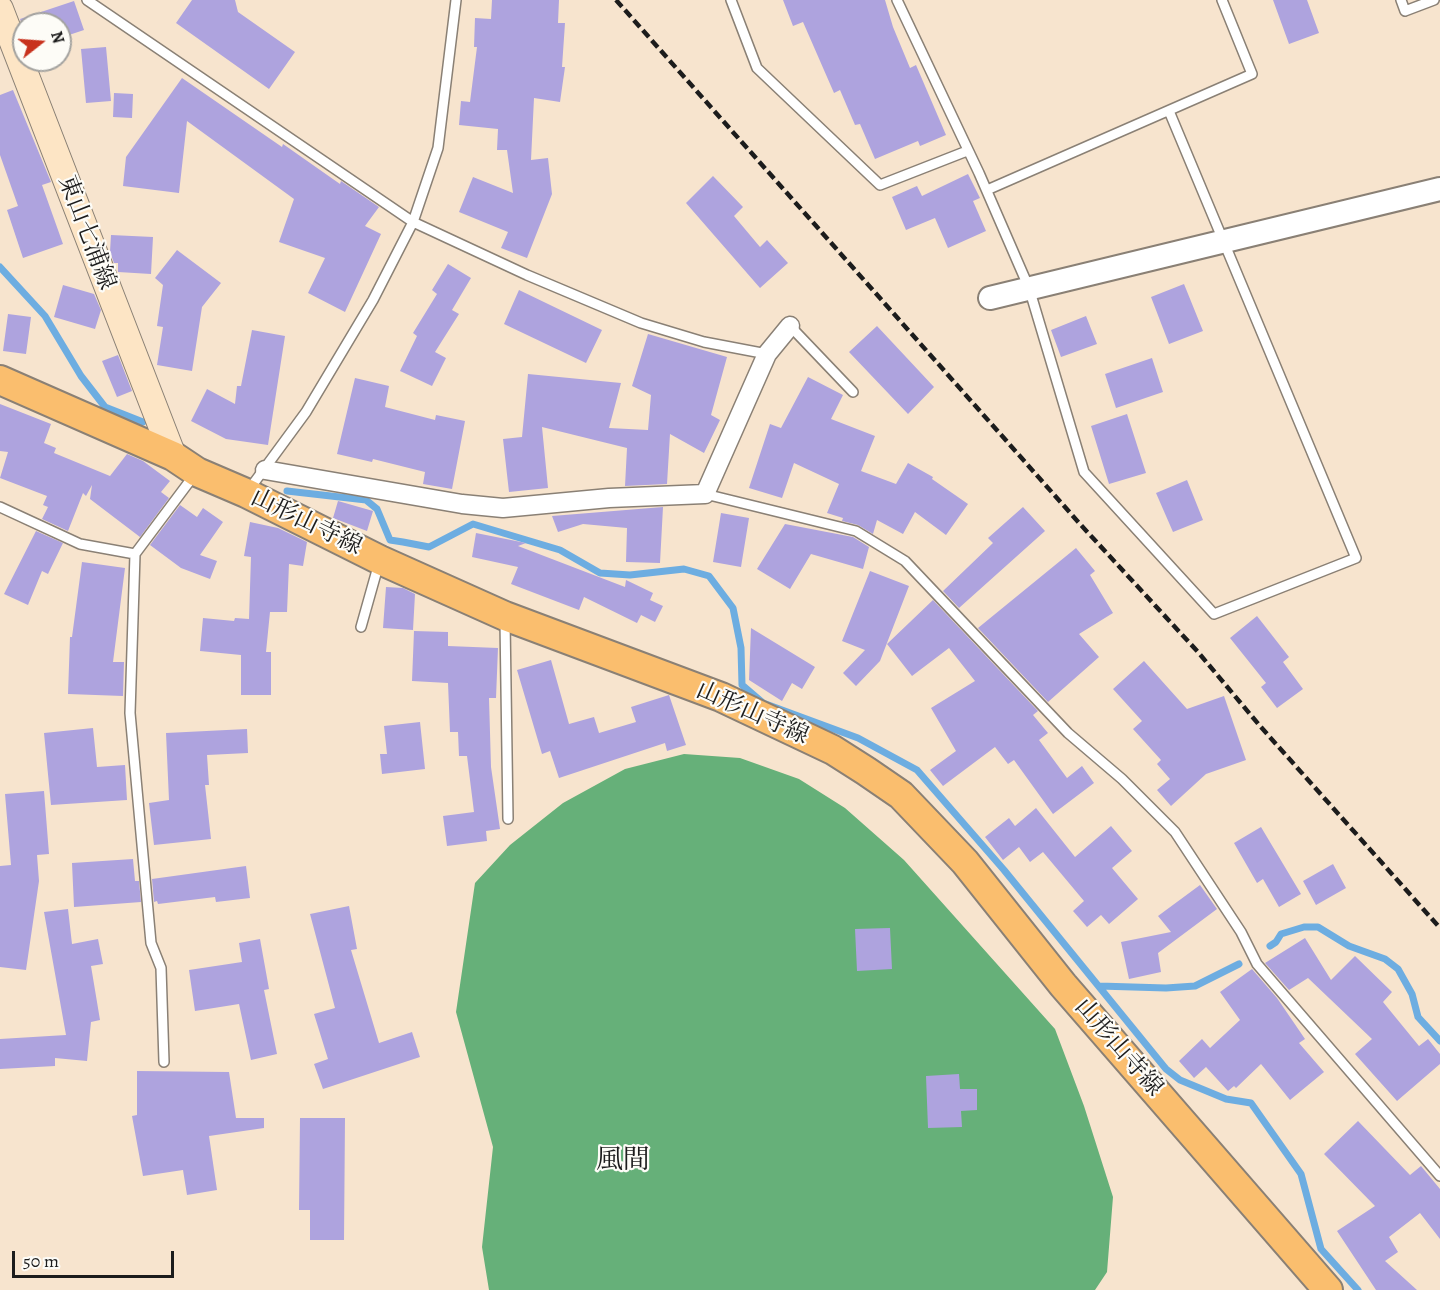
<!DOCTYPE html>
<meta charset="utf-8">
<style>
body{margin:0}
#map{position:relative;width:1440px;height:1290px;overflow:hidden;background:#f7e4ce;font-family:Alegreya,serif}
canvas{display:block}
.north{position:absolute;left:12px;top:12px;width:60px;height:60px;box-sizing:border-box;background:#fdfcf7;border:2px solid #a3a29f;border-radius:50%;rotate:73deg;font-size:16px;font-weight:700;line-height:24px;text-align:center;color:#1c1c1c}
.north::after{content:'';display:block;margin:auto;width:21px;height:27px;background:#c8321e;clip-path:polygon(50% 0,100% 100%,50% 72%,0 100%)}
.scale{position:absolute;left:12px;top:1251px;width:162px;height:27px;box-sizing:border-box;border:3px solid #1c1c1c;border-top:0;padding-left:8px;font-size:18px;line-height:21px;white-space:nowrap;color:#1c1c1c;-webkit-text-stroke:4px #fdfcf7;paint-order:stroke}
</style>
<div id="map">
<canvas width="1440" height="1290"></canvas>
<div class="north">N</div>
<div class="scale">50 m</div>
</div>
<script>
const ctx = document.querySelector('canvas').getContext('2d');
ctx.lineJoin = 'round';
function paint(path, color) { ctx.fillStyle = color; ctx.fill(path, 'evenodd'); }
const toPath = rows => new Path2D(rows.map(r => 'M' + r).join(''));
function strokePath(path, color, width, dash) { ctx.strokeStyle = color; ctx.lineWidth = width; ctx.lineCap = dash ? 'butt' : 'round'; ctx.setLineDash(dash || []); ctx.stroke(path); }
function write(font, color, halo, rows, align = 'center') {
  ctx.font = font + ' Alegreya,"Noto Serif JP",serif'; ctx.lineWidth = 4.5; ctx.setLineDash([]); ctx.textBaseline = 'middle'; ctx.strokeStyle = halo; ctx.fillStyle = color; for (const [text, x, y, turn = 0] of rows) {
    ctx.save(); ctx.translate(x, y); ctx.rotate((+turn || 0) * Math.PI / 180); ctx.textAlign = isNaN(turn) ? turn : align; if (halo) ctx.strokeText(text, 0, 0); ctx.fillText(text, 0, 0); ctx.restore();
  }
}
paint(toPath([
 [684,754,740,758,799,779,845,808,904,860,1055,1029,1084,1106,1113,1197,1107,1272,1095,1290,489,1290,482,1247,493,1147,456,1012,475,883,510,845,563,803,625,769]
]), '#66b079');
strokePath(toPath([
 [0,267,45,316,81,376,105,407,143,422],
 [287,491,366,500,377,509,390,540,403,542,429,547,473,524,560,550,600,573,630,575,684,569,709,576,733,608,741,648,742,685,763,703,858,738,917,770,1004,870,1166,1069,1180,1080,1226,1099,1251,1103,1301,1174,1321,1249,1358,1290],
 [1270,946,1276,942,1281,934,1304,927,1318,927,1349,946,1385,959,1398,969,1412,994,1418,1017,1440,1041],
 [1099,986,1166,988,1195,986,1239,964]
]), '#6dade1', 7);
paint(toPath([
 [192,0,235,0,238,12,295,52,269,89,176,23],
 [492,0,559,0,558,23,565,23,562,67,565,67,560,102,534,98,531,160,548,158,552,194,527,258,501,248,508,232,459,212,473,177,513,193,507,150,497,150,498,129,459,125,461,101,470,102,477,47,474,47,475,18,491,19],
 [783,0,885,0,893,27,910,68,916,65,946,135,920,146,918,141,875,159,860,124,855,125,840,90,834,93,803,22,793,26],
 [1273,0,1307,0,1319,33,1289,44],
 [74,1,84,30,60,38,60,24,22,24,20,19],
 [106,47,111,101,86,103,81,49],
 [182,78,282,147,283,144,340,184,341,181,379,207,365,226,381,234,345,312,308,293,325,258,279,242,294,199,187,121,179,193,123,186,126,157],
 [13,90,51,182,42,185,63,244,23,258,7,210,18,206,0,155,0,95],
 [114,93,133,94,132,118,113,117],
 [968,174,980,198,973,201,986,231,948,248,935,218,906,230,892,197,917,186,922,196],
 [713,176,743,207,734,216,760,247,767,240,788,263,760,288,686,203],
 [111,235,153,237,151,274,118,272,118,263,114,263,110,252],
 [177,250,221,283,202,307,192,371,157,365,163,327,157,326,163,285,155,278],
 [448,264,471,278,452,310,459,314,435,352,446,358,432,386,400,371,417,336,413,333,437,294,432,290],
 [1184,284,1203,331,1169,344,1151,297],
 [63,285,94,294,101,310,95,329,54,317],
 [519,290,602,330,586,363,504,324],
 [8,314,31,317,26,354,3,351],
 [1086,316,1097,344,1061,357,1051,330],
 [877,326,934,387,908,414,849,352],
 [252,330,285,336,268,445,226,439,191,421,207,389,235,404,237,386,241,386],
 [648,334,727,357,711,415,720,420,704,453,670,434,667,484,625,486,627,448,542,427,548,488,509,492,503,439,522,437,528,374,621,383,609,428,648,430,651,395,632,386],
 [118,355,132,391,117,397,102,361],
 [1152,358,1163,392,1116,408,1105,374],
 [808,377,843,395,831,419,875,436,861,471,896,484,908,463,933,477,932,479,968,504,946,535,915,512,903,534,877,520,873,534,858,525,842,521,843,518,827,513,839,484,794,463,782,498,749,488,770,424,781,428],
 [355,378,389,386,385,407,435,420,436,415,465,421,452,489,423,484,425,472,373,459,372,462,337,454],
 [0,404,51,424,44,443,56,448,54,453,110,476,127,454,143,461,170,481,161,492,169,498,140,537,90,499,92,485,86,496,83,493,68,531,42,519,48,507,43,505,47,496,0,478,8,452,0,451],
 [1127,414,1146,473,1109,484,1091,426],
 [1187,480,1203,520,1173,532,1156,493],
 [338,501,373,511,367,531,333,518],
 [180,505,197,517,203,508,223,522,200,555,217,561,210,579,181,568,150,545],
 [663,507,660,563,626,562,627,528,583,524,558,532,552,516],
 [1023,507,1045,531,959,608,943,591,993,543,988,538],
 [721,513,749,518,741,567,713,562],
 [250,522,278,528,307,542,303,566,289,564,287,612,270,612,266,652,271,652,271,695,241,695,241,655,200,651,203,618,234,621,235,618,249,619,251,557,244,556],
 [785,524,853,537,869,547,863,569,811,554,790,589,757,569],
 [36,531,63,543,48,574,42,571,28,605,4,594],
 [476,533,526,543,518,546,625,587,626,580,653,593,650,600,663,606,655,622,641,615,637,623,584,597,579,610,511,584,518,567,472,557],
 [1076,548,1095,571,1090,575,1113,613,1079,634,1099,657,1048,702,978,628],
 [82,562,125,568,113,662,124,662,123,696,68,694,70,637,72,637],
 [870,571,909,586,880,661,856,686,843,673,865,650,842,641],
 [386,587,403,588,415,594,413,630,383,628],
 [933,600,1038,711,1033,715,1048,733,1039,740,1067,778,1082,766,1094,783,1053,814,1014,760,1008,764,995,747,943,786,930,770,956,751,931,708,975,681,949,648,912,676,887,644],
 [1257,616,1289,657,1283,662,1303,689,1277,708,1261,687,1266,683,1230,638],
 [751,628,815,667,802,689,792,683,782,701,749,680],
 [414,631,448,632,448,646,498,648,496,698,489,698,491,767,500,829,486,831,487,841,447,846,443,816,474,812,467,756,459,756,458,732,450,732,448,683,412,681],
 [551,660,569,724,594,717,599,733,636,722,631,707,669,695,686,745,667,751,665,743,559,778,550,751,542,754,517,670],
 [1144,661,1187,709,1224,696,1246,760,1206,774,1171,806,1157,790,1170,779,1157,764,1161,760,1133,729,1142,721,1113,689],
 [420,722,425,769,382,774,380,754,387,754,384,726],
 [93,728,97,767,125,765,127,800,51,805,44,733],
 [247,729,248,753,207,755,209,785,205,785,211,839,154,845,149,803,169,800,166,733],
 [44,791,49,854,37,855,39,881,26,970,0,967,0,866,11,865,5,794],
 [1036,808,1075,857,1111,826,1132,851,1112,868,1138,899,1109,924,1101,915,1087,927,1073,911,1084,901,1043,852,1030,862,1019,847,1003,860,985,837,1009,818,1015,826],
 [1261,827,1301,894,1279,907,1263,879,1257,883,1234,843],
 [133,859,135,881,139,881,141,902,74,907,72,863],
 [1333,864,1346,888,1316,905,1303,881],
 [246,866,250,898,216,902,215,897,158,904,157,901,154,902,152,879],
 [1200,885,1217,909,1158,953,1161,972,1129,979,1121,942,1171,932,1158,916],
 [349,906,357,949,351,950,379,1043,412,1032,420,1057,323,1089,314,1064,328,1059,314,1014,335,1008,310,914],
 [68,909,72,944,98,939,103,964,91,966,100,1020,91,1022,87,1061,55,1058,55,1066,0,1069,0,1039,66,1035,44,912],
 [890,928,892,969,857,971,855,929],
 [1305,938,1331,980,1355,956,1392,992,1383,1002,1419,1046,1428,1039,1440,1054,1440,1064,1397,1101,1355,1054,1372,1039,1308,978,1289,990,1265,963],
 [260,939,269,989,264,990,277,1054,251,1060,239,1004,195,1011,189,970,242,962,239,943],
 [1252,969,1277,998,1305,1039,1299,1043,1324,1072,1290,1100,1261,1064,1236,1088,1234,1086,1228,1091,1206,1067,1194,1078,1179,1061,1202,1039,1210,1048,1240,1020,1220,992],
 [137,1071,229,1072,236,1118,264,1118,264,1128,209,1136,217,1190,187,1195,183,1170,143,1176,132,1116,137,1115],
 [959,1074,960,1089,977,1089,977,1110,961,1111,962,1127,928,1128,926,1076],
 [300,1118,345,1118,344,1240,310,1240,310,1210,299,1210],
 [1358,1121,1410,1175,1421,1166,1440,1189,1440,1239,1420,1213,1389,1237,1398,1252,1385,1261,1417,1290,1376,1290,1337,1231,1375,1206,1324,1154]
]), '#aea3de');
const service = toPath([
 [87,0,413,222,527,275,641,323,704,342,767,354],
 [731,0,757,68,880,185,967,151],
 [897,0,979,173,1029,288,1084,472,1214,614,1356,558,1169,111],
 [1401,0,1405,11,1434,0],
 [987,190,1252,74,1222,0],
 [790,326,853,392],
 [248,491,306,412,373,300,413,222,438,148,456,0],
 [705,494,856,531,905,561,1068,733,1122,779,1175,832,1241,932,1257,964,1440,1176],
 [0,507,80,544,135,554,195,474],
 [135,554,130,713,151,943,161,968,164,1062],
 [505,621,508,819],
 [361,627,379,563]
]);
const minor = toPath([
 [265,470,462,504,503,508,609,498,705,494,767,354,790,326]
]);
const tertiary = toPath([
 [990,298,1440,189]
]);
const secondary = toPath([
 [0,9,173,456]
]);
const primary = toPath([
 [0,380,173,456,197,472,246,493,380,560,505,616,721,697,833,750,866,771,901,795,965,862,1063,985,1328,1290]
]);
strokePath(service, '#8a8075', 12);
strokePath(minor, '#8a8075', 21);
strokePath(tertiary, '#8a8075', 26);
strokePath(secondary, '#8a8075', 28);
strokePath(primary, '#8a8075', 32);
strokePath(service, '#fff', 9);
strokePath(minor, '#fff', 18);
strokePath(tertiary, '#fff', 22);
strokePath(secondary, '#fde5c5', 26);
strokePath(primary, '#fabe6e', 28);
strokePath(toPath([
 [616,0,1080,524,1198,652,1260,726,1440,928]
]), '#1c1c1c', 4.5, [9, 4.5]);
write('24px', '#1c1c1c', '#fdfcf7', [
 ["東山七浦線",86,233,69],
 ["山形山寺線",306,523,26],
 ["山形山寺線",752,714,24],
 ["山形山寺線",1118,1048,49]
]);
write('27px', '#1c1c1c', '#fdfcf7', [
 ["風間",623,1161]
]);
</script>
